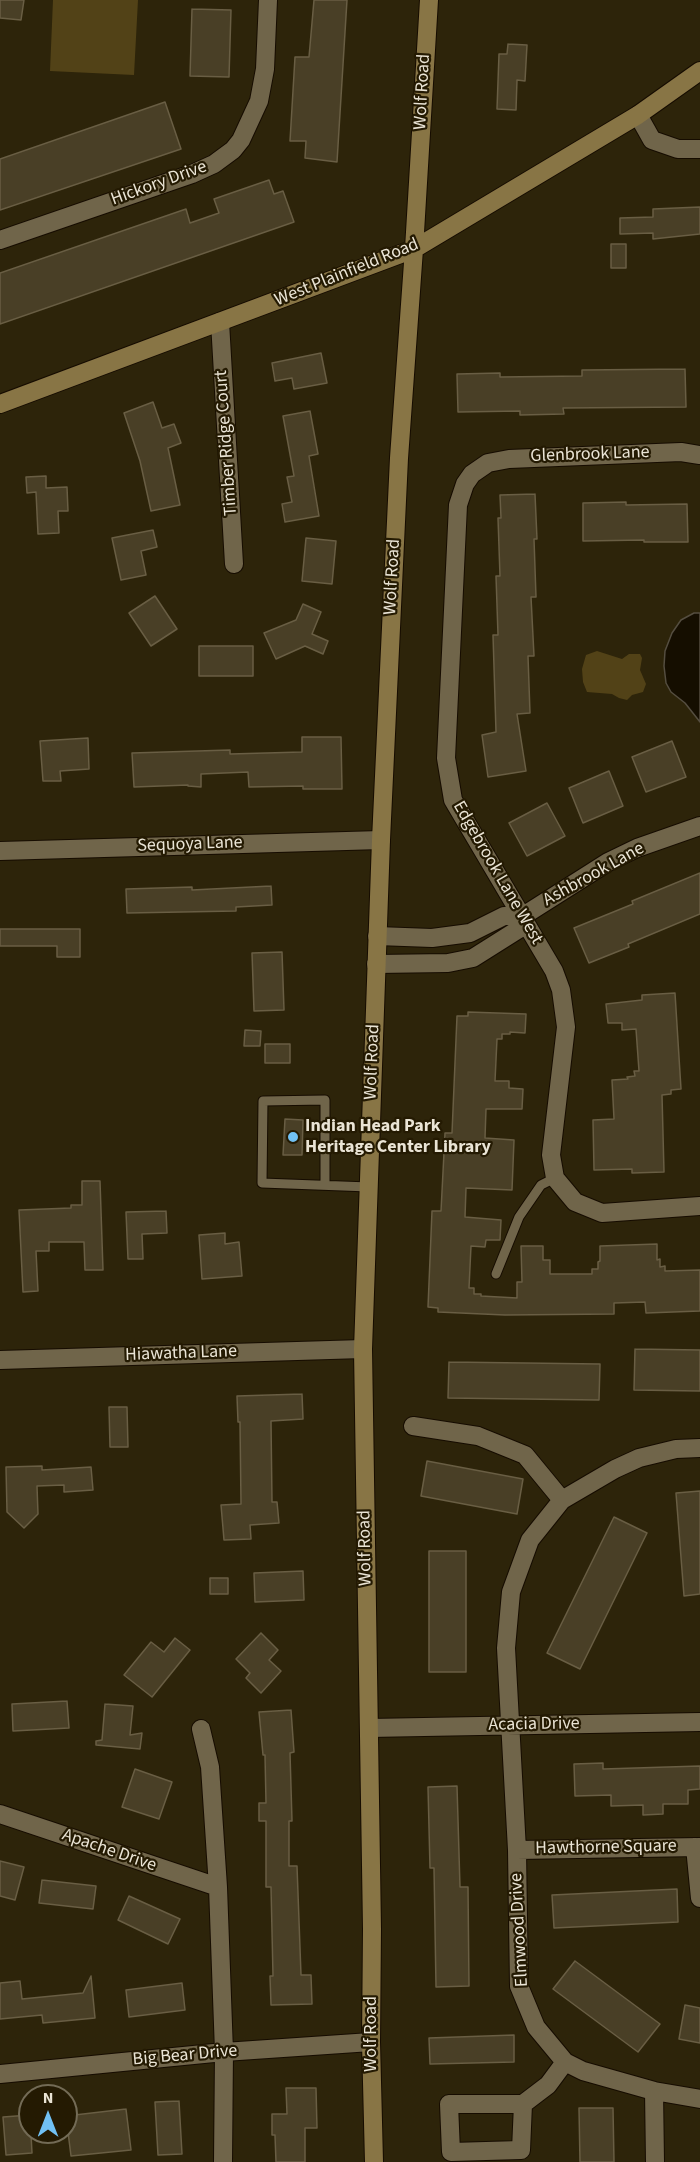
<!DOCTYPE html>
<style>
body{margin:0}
#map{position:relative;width:700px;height:2162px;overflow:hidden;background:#2d240a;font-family:"Source Sans 3",sans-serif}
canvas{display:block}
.north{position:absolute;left:18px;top:2084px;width:60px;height:60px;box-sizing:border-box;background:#241a02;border:2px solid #736b56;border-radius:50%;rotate:0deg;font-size:16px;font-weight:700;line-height:24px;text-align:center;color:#eae4d5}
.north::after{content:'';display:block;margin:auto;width:21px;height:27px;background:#71c1f4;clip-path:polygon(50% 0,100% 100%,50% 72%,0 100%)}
</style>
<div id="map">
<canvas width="700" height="2162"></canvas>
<div class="north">N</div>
</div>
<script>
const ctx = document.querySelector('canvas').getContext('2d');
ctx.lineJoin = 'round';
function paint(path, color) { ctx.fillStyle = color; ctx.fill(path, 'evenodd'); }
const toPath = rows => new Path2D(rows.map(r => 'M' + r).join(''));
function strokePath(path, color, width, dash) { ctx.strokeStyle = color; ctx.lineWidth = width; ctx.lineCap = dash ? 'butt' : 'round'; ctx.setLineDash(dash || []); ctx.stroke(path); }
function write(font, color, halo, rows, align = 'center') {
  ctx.font = font + ' "Source Sans 3",sans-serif'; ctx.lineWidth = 4.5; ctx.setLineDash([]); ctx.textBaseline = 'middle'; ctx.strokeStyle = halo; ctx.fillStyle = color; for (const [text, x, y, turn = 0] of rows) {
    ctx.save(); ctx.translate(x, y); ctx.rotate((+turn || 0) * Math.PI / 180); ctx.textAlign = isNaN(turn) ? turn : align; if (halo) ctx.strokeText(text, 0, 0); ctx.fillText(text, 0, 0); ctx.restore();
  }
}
paint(toPath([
 [53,0,138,0,134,75,50,71],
 [597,651,622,659,629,654,640,654,642,658,640,670,646,684,643,692,632,695,627,700,619,698,612,694,587,692,583,682,582,669,586,655]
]), '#524217');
const water = toPath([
 [694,613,700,613,700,722,685,703,671,692,666,683,664,666,665,651,672,633,681,620,694,613]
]);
paint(water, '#150e00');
strokePath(water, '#554e40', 1.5);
const building = toPath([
 [0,0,24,0,21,20,0,18,0,0],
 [314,0,347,0,337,162,305,158,306,141,290,141,295,57,309,57,314,0],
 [192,9,231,10,229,77,190,76,192,9],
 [508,44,527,45,525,81,517,80,516,110,497,109,499,54,507,54,508,44],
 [165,102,181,149,0,210,0,159,165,102],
 [269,180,274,194,283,191,294,222,0,324,0,273,186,209,190,223,219,213,214,199,269,180],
 [700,207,700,234,653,239,653,233,620,234,620,218,653,217,653,209,700,207],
 [611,244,626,244,626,268,611,268,611,244],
 [321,353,327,383,294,389,292,378,275,381,272,363,321,353],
 [685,369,686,407,563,408,564,414,520,415,520,411,458,412,457,374,500,373,500,377,582,376,582,370,685,369],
 [153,402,162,428,174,424,181,443,168,448,180,505,151,511,140,461,124,413,153,402],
 [310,411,318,454,309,456,319,516,285,522,282,504,292,502,287,477,294,476,283,416,310,411],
 [46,476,46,488,67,487,68,511,58,511,59,533,38,534,36,492,27,493,26,477,46,476],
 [535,494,537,539,534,539,536,597,531,597,534,656,528,656,530,713,517,714,526,771,488,777,482,735,496,732,493,635,498,635,496,576,500,576,498,518,501,518,500,495,535,494],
 [626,502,626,505,687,504,688,542,644,542,644,540,583,541,583,503,626,502],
 [153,530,157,547,141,551,146,575,121,580,112,538,153,530],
 [306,538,336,541,332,584,302,581,306,538],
 [155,596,177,629,151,646,129,613,155,596],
 [303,604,321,612,312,634,328,641,323,654,305,646,276,659,264,633,296,620,303,604],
 [199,646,253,646,253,676,199,676,199,646],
 [302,737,341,737,342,789,303,789,303,786,249,787,248,772,201,774,201,787,188,786,188,785,134,787,132,753,230,750,230,754,302,752,302,737],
 [88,738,89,769,60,771,61,781,43,781,40,741,88,738],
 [672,741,686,777,646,792,632,757,672,741],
 [609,771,623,806,583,823,569,788,609,771],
 [547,803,565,836,527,856,509,823,547,803],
 [700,873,700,914,628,944,629,947,589,963,574,928,633,904,632,901,700,873],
 [271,886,272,905,236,907,236,911,127,913,126,889,192,887,192,890,271,886],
 [0,929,80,929,80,957,57,957,57,946,0,946,0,929],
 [282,952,284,1010,254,1011,252,953,282,952],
 [675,993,681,1089,671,1090,671,1094,662,1095,664,1172,632,1173,632,1169,594,1170,593,1120,614,1119,612,1080,628,1079,627,1077,635,1076,634,1071,639,1071,636,1029,622,1030,622,1023,608,1023,606,1004,642,1000,642,995,675,993],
 [468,1012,526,1014,525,1033,510,1032,510,1034,502,1034,502,1039,497,1039,495,1081,509,1081,509,1088,523,1089,522,1109,486,1109,485,1138,514,1140,512,1190,466,1188,465,1217,501,1220,500,1240,486,1240,485,1247,471,1246,469,1288,474,1288,474,1294,481,1294,481,1296,517,1298,517,1282,522,1282,521,1246,543,1246,543,1260,550,1260,550,1274,592,1274,592,1269,598,1269,598,1262,600,1261,600,1246,657,1244,657,1260,660,1259,660,1267,665,1266,665,1271,700,1270,700,1311,646,1313,645,1302,614,1303,614,1314,505,1315,438,1312,438,1308,428,1307,432,1211,441,1211,445,1133,452,1133,457,1016,468,1016,468,1012],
 [245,1030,261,1031,260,1046,244,1046,245,1030],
 [265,1044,290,1044,290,1063,265,1063,265,1044],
 [285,1119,303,1120,302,1155,283,1155,285,1119],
 [82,1181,100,1181,103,1270,85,1270,84,1242,49,1242,49,1251,36,1251,38,1291,23,1292,19,1210,71,1208,71,1205,82,1205,82,1181],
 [166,1211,167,1233,142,1234,143,1259,128,1259,126,1212,166,1211],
 [225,1233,225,1244,239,1242,242,1276,202,1279,199,1235,225,1233],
 [635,1349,700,1350,700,1391,634,1390,635,1349],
 [449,1362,600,1364,599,1400,448,1398,449,1362],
 [302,1394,303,1419,271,1421,272,1502,277,1502,279,1523,250,1525,251,1539,224,1540,221,1505,241,1504,240,1422,238,1422,237,1396,302,1394],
 [109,1407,127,1407,128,1447,110,1447,109,1407],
 [427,1461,523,1479,517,1514,421,1496,427,1461],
 [42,1466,42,1470,91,1467,93,1490,64,1492,64,1485,37,1486,38,1514,24,1528,7,1512,6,1467,42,1466],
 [700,1491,700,1594,684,1596,676,1493,700,1491],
 [614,1517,647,1533,580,1669,547,1653,614,1517],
 [429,1551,466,1551,466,1672,429,1672,429,1551],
 [303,1571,304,1600,255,1602,254,1573,303,1571],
 [210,1578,228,1578,228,1594,210,1594,210,1578],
 [261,1633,278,1650,269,1660,281,1671,261,1693,246,1678,250,1673,236,1659,261,1633],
 [175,1638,190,1650,152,1697,124,1675,151,1642,164,1652,175,1638],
 [67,1701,69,1728,13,1731,12,1704,67,1701],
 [105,1704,133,1706,130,1735,142,1733,140,1749,96,1745,96,1741,102,1740,105,1704],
 [291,1710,294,1752,290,1753,292,1821,289,1821,289,1866,297,1866,301,1975,311,1975,312,2004,271,2005,270,1976,273,1976,271,1887,266,1887,266,1821,259,1821,259,1803,266,1803,265,1755,263,1755,259,1712,291,1710],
 [603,1763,603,1769,700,1766,700,1789,688,1790,688,1804,663,1804,663,1814,643,1815,643,1805,611,1806,611,1795,575,1796,574,1764,603,1763],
 [135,1769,172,1782,159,1819,122,1807,135,1769],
 [457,1786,460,1887,468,1887,469,1986,436,1987,434,1868,430,1868,428,1787,457,1786],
 [0,1861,24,1867,15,1900,0,1896,0,1861],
 [42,1880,96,1886,93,1909,39,1903,42,1880],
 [677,1889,678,1922,554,1928,552,1895,677,1889],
 [129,1896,180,1919,168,1944,118,1920,129,1896],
 [575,1961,660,2024,638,2052,553,1989,575,1961],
 [91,1976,95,2018,43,2023,42,2015,0,2019,0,1983,20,1981,22,1999,83,1993,91,1976],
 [182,1983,185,2010,129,2017,126,1990,182,1983],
 [685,2005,700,2008,700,2043,679,2039,685,2005],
 [514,2035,514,2062,430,2064,429,2038,514,2035],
 [286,2088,316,2088,317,2128,305,2128,305,2162,276,2162,275,2135,272,2135,272,2114,287,2114,286,2088],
 [179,2101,182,2154,158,2155,155,2102,179,2101],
 [579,2108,613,2108,614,2162,580,2162,579,2108],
 [126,2109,131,2150,71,2156,66,2116,126,2109],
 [30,2115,32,2153,6,2155,3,2117,30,2115]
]);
paint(building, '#493f26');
strokePath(building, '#695e44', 1.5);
const lane = toPath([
 [325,1185,325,1100,263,1101,262,1183,369,1187],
 [496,1274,519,1217,541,1185,555,1178]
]);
const street = toPath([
 [638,115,652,140,678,149,700,149],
 [0,240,192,174,214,164,233,150,241,140,259,101,265,69,268,0],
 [220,322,234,564],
 [700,455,681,452,509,459,488,463,472,474,465,484,458,505,446,758,453,800,554,971,561,990,566,1027,551,1155,555,1178,575,1202,602,1213,700,1206],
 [0,851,381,840],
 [377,936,432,938,470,933,504,916,523,916,608,862,637,848,700,826],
 [376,964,448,963,473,958,519,929,523,916],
 [0,1360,363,1349],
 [413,1426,478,1436,525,1455,562,1500],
 [369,1728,700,1722],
 [201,1729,210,1767,218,1887,224,2052,223,2162],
 [0,1814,218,1887],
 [695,1847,700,1898],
 [517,1850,700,1847],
 [0,2074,224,2052,371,2042],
 [654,2091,583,2071,565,2062,536,2027,519,1986,517,1850,506,1648,511,1592,530,1540,562,1500,615,1469,639,1458,676,1449,700,1448],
 [449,2104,523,2104,521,2150,451,2152,449,2104],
 [523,2104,548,2085,565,2062],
 [655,2162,654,2091,700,2099]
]);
const secondary = toPath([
 [0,404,414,249,638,115,700,71],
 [374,2162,371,2042,372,1929,363,1349,381,840,399,458,414,249,429,0]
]);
strokePath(lane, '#160c00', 11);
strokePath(street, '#160c00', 20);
strokePath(secondary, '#160c00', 20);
strokePath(lane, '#70654a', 9);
strokePath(street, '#70654a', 18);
strokePath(secondary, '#887545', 18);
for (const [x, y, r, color] of [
 [293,1137,6,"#71c1f4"]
]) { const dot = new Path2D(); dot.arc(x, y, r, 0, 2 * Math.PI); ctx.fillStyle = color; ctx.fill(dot); strokePath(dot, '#241a02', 2); }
write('18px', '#eae4d5', '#241a02', [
 ["Wolf Road",423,92,-87],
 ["Hickory Drive",159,184,-20],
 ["West Plainfield Road",347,273,-22],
 ["Timber Ridge Court",227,443,-94],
 ["Glenbrook Lane",590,455,-2],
 ["Wolf Road",393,577,-87],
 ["Sequoya Lane",190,845,-2],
 ["Edgebrook Lane West",497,873,60],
 ["Ashbrook Lane",594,875,-29],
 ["Wolf Road",373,1062,-88],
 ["Hiawatha Lane",181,1354,-2],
 ["Wolf Road",366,1548,-91],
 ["Acacia Drive",534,1725,-1],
 ["Hawthorne Square",606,1848,-1],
 ["Apache Drive",109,1851,19],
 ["Elmwood Drive",520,1930,-93],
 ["Wolf Road",372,2034,-90],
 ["Big Bear Drive",185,2056,-5]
]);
write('bold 18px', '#eae4d5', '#241a02', [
 ["Indian Head Park",305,1127],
 ["Heritage Center Library",305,1148]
], 'left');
</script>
